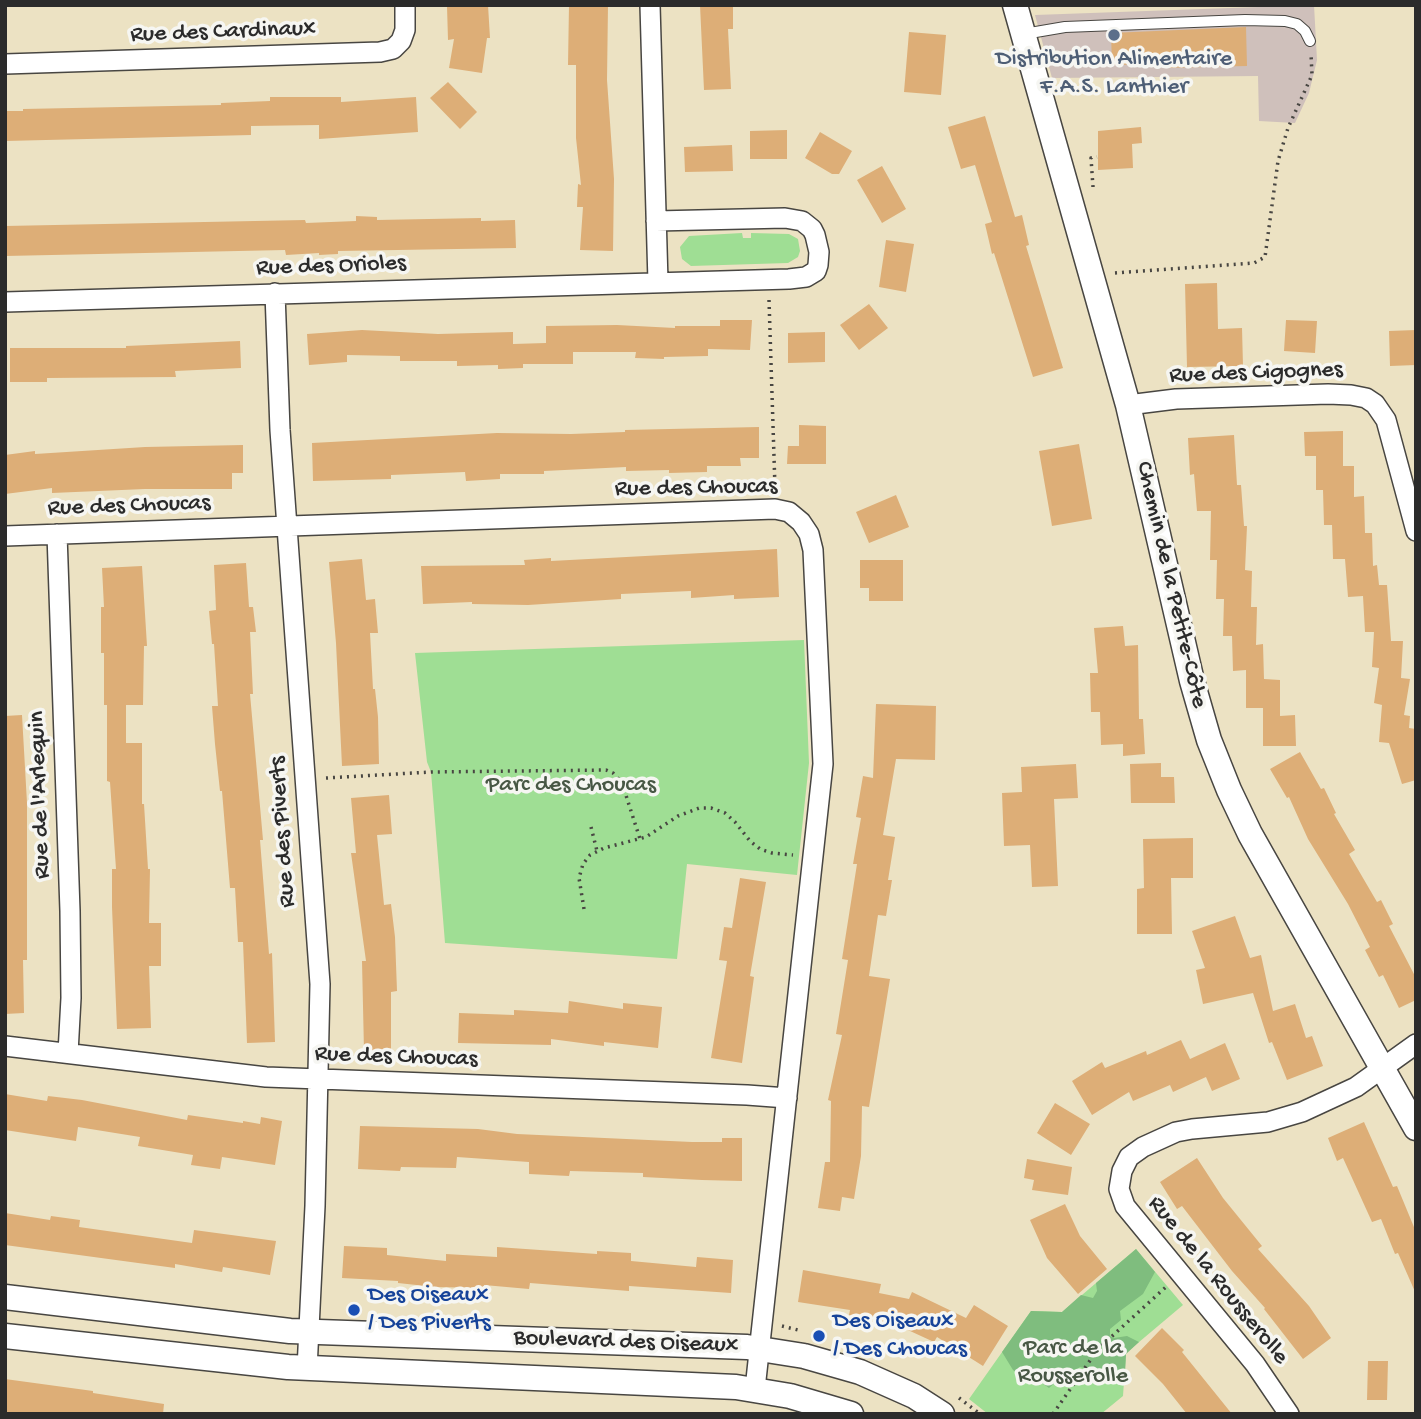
<!DOCTYPE html>
<meta charset="utf-8">
<style>
body{margin:0}
#map{position:relative;width:1421px;height:1419px;overflow:hidden;background:#ece2c3;font-family:"Gochi Hand",sans-serif}
canvas{display:block}
.frame{position:absolute;inset:0;border:7px solid #2b2b2b;pointer-events:none}
</style>
<div id="map">
<canvas width="1421" height="1419"></canvas>
<div class="frame"></div>
</div>
<script>
const ctx = document.querySelector('canvas').getContext('2d');
ctx.lineJoin = 'round';
function paint(path, color) { ctx.fillStyle = color; ctx.fill(path, 'evenodd'); }
const toPath = rows => new Path2D(rows.map(r => 'M' + r).join(''));
function strokePath(path, color, width, dash) { ctx.strokeStyle = color; ctx.lineWidth = width; ctx.lineCap = dash ? 'butt' : 'round'; ctx.setLineDash(dash || []); ctx.stroke(path); }
function write(font, color, halo, rows, align = 'center') {
  ctx.font = font + ' "Gochi Hand",sans-serif'; ctx.lineWidth = 7; ctx.setLineDash([]); ctx.textBaseline = 'middle'; ctx.strokeStyle = halo; ctx.fillStyle = color; for (const [text, x, y, turn = 0] of rows) {
    ctx.save(); ctx.translate(x, y); ctx.rotate((+turn || 0) * Math.PI / 180); ctx.textAlign = isNaN(turn) ? turn : align; if (halo) ctx.strokeText(text, 0, 0); ctx.fillText(text, 0, 0); ctx.restore();
  }
}
paint(toPath([
 [1314,5,1317,60,1309,93,1295,123,1259,121,1258,76,1052,78,1035,15]
]), '#cfc0bb');
paint(toPath([
 [742,233,743,238,751,238,751,233,789,234,798,239,800,251,798,257,788,263,691,266,682,259,680,247,689,236],
 [804,640,809,763,797,875,687,864,677,959,445,943,431,772,427,762,415,653],
 [1136,1249,1183,1305,1126,1353,1123,1396,1101,1414,988,1414,969,1399,1031,1311,1062,1312]
]), '#9fde94');
paint(toPath([
 [1136,1249,1155,1272,1143,1294,1120,1311,1121,1320,1110,1329,1110,1336,1114,1338,1127,1336,1139,1342,1126,1354,1125,1374,1110,1380,1096,1371,1080,1367,1071,1374,1059,1379,1049,1388,1039,1381,1028,1381,1013,1370,1002,1352,1031,1311,1062,1312,1081,1295,1093,1298,1097,1291,1096,1283]
]), '#7fbd7e');
paint(toPath([
 [488,5,490,38,487,38,482,73,449,68,454,39,448,40,447,6],
 [569,5,608,5,607,80,614,179,613,251,580,250,583,207,577,207,578,184,581,185,576,138,576,65,568,65],
 [700,5,733,5,733,29,728,29,731,89,704,90],
 [1246,27,1247,66,1163,68,1163,64,1112,65,1111,33],
 [909,32,946,35,941,95,904,92],
 [448,82,477,112,460,129,430,98],
 [270,97,341,97,341,102,416,97,418,132,319,139,319,125,251,126,251,135,5,141,5,111,23,111,23,109,221,105,221,103,270,101],
 [985,116,1015,217,1022,215,1029,245,1026,246,1063,368,1033,377,994,253,992,254,985,224,992,222,975,165,961,169,948,127],
 [1141,127,1142,143,1132,144,1133,168,1098,170,1098,131],
 [787,130,787,159,750,159,750,131],
 [820,132,852,151,839,174,832,174,805,158],
 [732,145,733,171,685,172,684,147],
 [882,166,906,209,882,223,857,180],
 [356,216,377,217,377,220,481,218,481,221,515,220,516,248,338,251,338,254,319,255,319,253,286,255,285,250,5,256,5,226,305,220,306,223,356,221],
 [886,240,914,244,906,292,879,287],
 [1217,283,1218,329,1242,328,1243,366,1187,367,1185,284],
 [869,304,888,328,859,350,840,325],
 [720,320,752,320,750,350,708,349,708,356,664,357,664,359,635,358,636,352,573,352,573,364,523,364,523,368,498,369,498,365,457,366,457,361,400,361,400,356,347,355,347,362,309,365,307,334,362,330,438,334,513,332,513,344,546,343,546,326,617,325,675,328,675,326,720,326],
 [1286,320,1317,321,1315,353,1284,351],
 [1416,330,1416,365,1390,366,1389,331],
 [825,332,825,362,788,363,788,333],
 [240,341,241,368,175,371,176,377,47,378,47,382,10,382,10,348,126,348,126,346],
 [799,425,826,426,826,464,787,464,788,446,799,446],
 [759,427,759,458,740,458,741,466,707,466,707,472,669,473,669,470,626,471,626,467,544,471,544,474,500,474,500,479,466,481,465,472,391,475,391,479,313,481,312,443,497,433,571,434,625,432,625,430],
 [1343,431,1343,466,1354,466,1354,497,1364,496,1365,533,1372,533,1373,566,1377,565,1379,585,1387,585,1391,641,1403,641,1401,678,1410,679,1404,715,1410,716,1409,728,1416,729,1416,780,1402,784,1389,743,1379,742,1382,705,1374,703,1379,668,1372,667,1374,632,1365,632,1363,596,1348,597,1345,559,1333,559,1332,525,1324,525,1323,490,1316,490,1316,456,1305,456,1304,432],
 [1234,435,1237,485,1241,485,1244,526,1247,526,1245,570,1252,571,1251,607,1257,607,1256,645,1263,644,1264,679,1280,680,1280,716,1295,715,1296,746,1263,746,1263,708,1246,708,1246,670,1233,671,1232,636,1223,636,1224,599,1216,599,1217,560,1210,560,1211,511,1197,511,1194,474,1190,475,1188,438],
 [1079,444,1092,519,1052,526,1039,451],
 [243,445,243,473,232,473,232,489,145,489,52,493,52,488,5,494,5,455,35,451,35,454,145,447],
 [896,495,909,527,869,543,856,512],
 [777,549,779,597,734,599,734,595,691,598,691,591,621,594,621,599,528,605,472,604,472,602,423,604,421,566,525,565,524,560,551,558,551,561],
 [362,559,366,600,375,599,378,633,370,633,373,689,375,689,378,717,379,764,342,766,336,643,329,562],
 [860,560,903,560,903,601,869,601,869,588,860,588],
 [246,563,249,607,253,607,256,632,250,632,253,694,250,694,263,840,260,840,269,954,272,953,275,1042,247,1043,243,942,238,942,235,888,230,888,222,791,220,791,215,744,212,706,218,706,214,644,212,644,209,611,216,610,214,565],
 [142,566,147,646,144,646,143,705,126,705,126,743,142,743,142,804,144,804,148,869,150,869,149,923,161,923,161,966,149,966,151,1028,117,1029,112,907,112,869,116,869,110,782,107,781,107,705,104,705,104,653,101,653,101,607,104,607,102,568],
 [1123,626,1125,646,1138,645,1139,719,1143,719,1145,754,1123,756,1123,744,1101,745,1100,712,1091,712,1090,673,1098,673,1094,628],
 [876,704,936,706,935,760,896,759,883,835,895,837,888,880,892,880,886,916,878,915,869,976,890,979,869,1107,862,1106,861,1156,854,1199,842,1197,840,1211,818,1208,825,1162,830,1162,831,1101,828,1100,842,1035,836,1034,848,960,842,959,857,864,853,864,861,818,856,817,863,776,873,778],
 [22,715,27,803,27,960,23,960,24,1013,5,1014,5,716],
 [1300,752,1321,789,1324,788,1336,813,1334,814,1355,850,1349,854,1377,902,1381,900,1393,924,1389,926,1416,978,1416,1000,1399,1008,1383,975,1379,977,1365,950,1370,947,1348,904,1308,839,1289,797,1287,798,1270,769],
 [1161,763,1161,777,1174,777,1175,803,1131,803,1130,764],
 [1076,764,1078,798,1054,799,1058,886,1032,887,1030,845,1004,846,1002,793,1022,792,1021,767],
 [389,795,392,834,377,835,384,905,391,904,395,937,397,991,391,992,391,1051,364,1051,362,961,366,961,351,853,356,853,351,798],
 [1193,838,1193,878,1171,878,1172,934,1137,934,1137,889,1144,888,1143,839],
 [740,878,766,882,750,976,754,977,742,1063,711,1058,727,961,719,960,724,927,732,928],
 [1235,916,1250,958,1261,955,1273,1011,1295,1004,1306,1038,1312,1036,1323,1066,1287,1080,1272,1042,1269,1043,1253,993,1203,1004,1196,970,1205,968,1192,931],
 [569,1001,623,1009,623,1003,662,1007,658,1048,604,1042,604,1046,551,1039,551,1045,458,1043,459,1013,514,1015,514,1010,568,1013],
 [1181,1040,1190,1059,1225,1043,1240,1079,1212,1091,1206,1077,1173,1092,1170,1085,1133,1101,1129,1092,1092,1115,1072,1081,1102,1062,1105,1068,1146,1051,1147,1055],
 [5,1094,47,1101,48,1096,82,1100,187,1120,188,1115,243,1123,243,1121,260,1124,261,1117,282,1121,275,1165,222,1157,220,1169,191,1165,193,1155,138,1146,140,1137,78,1127,76,1141,5,1130],
 [1055,1103,1090,1124,1071,1155,1037,1133],
 [1364,1122,1393,1187,1397,1186,1416,1232,1416,1294,1398,1253,1395,1254,1381,1219,1372,1222,1343,1158,1337,1161,1328,1138],
 [360,1126,478,1129,517,1134,692,1142,722,1142,722,1138,742,1138,742,1181,702,1180,643,1177,643,1173,570,1171,569,1176,529,1174,529,1162,457,1157,456,1168,401,1167,400,1171,358,1169],
 [1197,1158,1223,1198,1262,1246,1258,1249,1309,1306,1331,1338,1303,1359,1264,1309,1265,1308,1232,1271,1182,1206,1177,1209,1160,1182],
 [1027,1159,1072,1167,1068,1195,1032,1190,1034,1180,1024,1178],
 [1065,1204,1080,1236,1107,1269,1078,1294,1047,1258,1030,1220],
 [5,1213,50,1220,51,1216,80,1220,79,1227,192,1243,194,1230,276,1241,270,1275,223,1267,222,1272,175,1264,175,1268,5,1245],
 [344,1246,387,1248,387,1255,446,1261,446,1254,497,1257,497,1247,597,1254,597,1251,631,1253,631,1261,696,1267,697,1257,733,1260,731,1293,629,1286,629,1291,530,1283,529,1289,484,1285,484,1288,435,1287,398,1283,398,1281,342,1278],
 [803,1270,881,1284,879,1293,909,1299,912,1292,966,1318,974,1305,1008,1326,983,1366,937,1337,934,1342,897,1325,849,1315,850,1310,798,1302],
 [1162,1328,1184,1350,1182,1352,1232,1414,1187,1414,1163,1384,1135,1356],
 [1368,1361,1388,1361,1387,1400,1367,1400],
 [5,1379,93,1391,93,1393,164,1404,163,1414,5,1414]
]), '#ddae77');
const service = toPath([
 [1024,34,1065,27,1245,20,1285,21,1297,24,1305,31,1310,41]
]);
const minor = toPath([
 [650,5,658,282],
 [5,64,380,52,393,49,401,41,405,30,405,5],
 [275,293,280,430,320,984,315,1206,307,1369],
 [5,302,789,279,806,277,816,271,818,265,819,252,815,235,812,229,802,221,785,218,656,221],
 [1128,405,1176,399,1328,394,1351,395,1366,398,1375,404,1386,420,1416,531],
 [57,534,70,911,71,998,68,1053],
 [5,536,775,509,789,512,801,522,809,534,813,550,823,764,755,1389],
 [5,1046,266,1077,747,1095,787,1098],
 [1289,1414,1255,1364,1125,1206,1119,1189,1122,1171,1129,1157,1143,1147,1176,1132,1192,1129,1268,1122,1302,1112,1356,1087,1416,1044]
]);
const tertiary = toPath([
 [1015,5,1128,405,1192,681,1209,740,1229,790,1250,834,1416,1128],
 [5,1297,290,1331,747,1347,804,1356,860,1372,914,1396,942,1414],
 [5,1336,288,1367,736,1387,790,1396,851,1414]
]);
strokePath(service, '#484642', 12);
strokePath(minor, '#484642', 22);
strokePath(tertiary, '#484642', 27);
strokePath(toPath([
 [1093,187,1091,158,1097,157],
 [1115,273,1254,263,1265,257,1278,161,1288,128,1312,75,1311,54],
 [769,300,775,488],
 [326,778,431,772,606,770,613,773,622,783,640,839],
 [591,827,597,851],
 [584,909,579,878,583,864,590,855,604,848,646,837,678,816,699,808,711,808,725,813,735,822,750,841,760,849,772,853,793,855],
 [782,1326,798,1330],
 [959,1398,980,1414],
 [1053,1414,1098,1349,1167,1286]
]), '#484642', 3.5, [2, 5]);
strokePath(service, '#fff', 10);
strokePath(minor, '#fff', 19);
strokePath(tertiary, '#fff', 24);
for (const [x, y, r, color] of [
 [1114,35,7,"#5c6f8a"],
 [354,1310,7,"#1a4fb4"],
 [819,1336,7,"#1a4fb4"]
]) { const dot = new Path2D(); dot.arc(x, y, r, 0, 2 * Math.PI); ctx.fillStyle = color; ctx.fill(dot); strokePath(dot, '#f6f6f2', 2.5); }
write('24px', '#2b2b2b', '#f6f6f2', [
 ["Rue des Cardinaux",223,33,-2],
 ["Rue des Orioles",331,267,-2],
 ["Rue des Cigognes",1256,374,-2],
 ["Rue des Choucas",696,489,-1],
 ["Rue des Choucas",129,507,-2],
 ["Chemin de la Petite-Côte",1170,585,77],
 ["Rue de l'Arlequin",41,795,-92],
 ["Rue des Piverts",284,832,-94],
 ["Rue des Choucas",396,1058,2],
 ["Rue de la Rousserolle",1217,1281,51],
 ["Boulevard des Oiseaux",626,1343,2]
]);
write('24px', '#4e5e75', '#f6f6f2', [
 ["Distribution Alimentaire",1114,60],
 ["F.A.S. Lanthier",1114,88]
]);
write('24px', '#485845', '#f6f6f2', [
 ["Parc des Choucas",571,786],
 ["Parc de la",1073,1349],
 ["Rousserolle",1073,1377]
]);
write('24px', '#164399', '#f6f6f2', [
 ["Des Oiseaux",368,1296],
 ["/ Des Piverts",368,1324],
 ["Des Oiseaux",833,1322],
 ["/ Des Choucas",833,1350]
], 'left');
</script>
